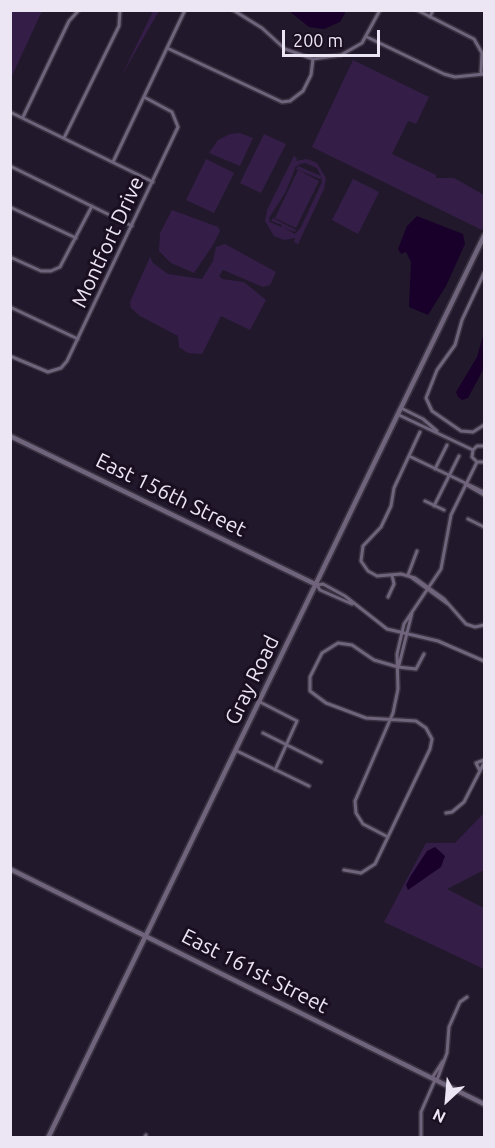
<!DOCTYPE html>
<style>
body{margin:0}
#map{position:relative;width:495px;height:1148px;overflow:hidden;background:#22182b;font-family:Ubuntu,sans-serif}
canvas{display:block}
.frame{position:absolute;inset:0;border:12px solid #ece5f3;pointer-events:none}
.north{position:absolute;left:417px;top:1070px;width:60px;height:60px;-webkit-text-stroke:4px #190f21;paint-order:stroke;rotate:206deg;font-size:16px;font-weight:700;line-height:24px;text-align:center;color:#ece5f3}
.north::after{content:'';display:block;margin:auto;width:21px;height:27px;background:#ece5f3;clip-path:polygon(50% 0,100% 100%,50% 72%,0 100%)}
.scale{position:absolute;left:282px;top:30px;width:98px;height:27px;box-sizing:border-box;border:3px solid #ece5f3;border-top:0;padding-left:8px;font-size:18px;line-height:21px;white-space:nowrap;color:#ece5f3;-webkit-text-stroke:4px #190f21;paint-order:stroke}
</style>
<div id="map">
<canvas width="495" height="1148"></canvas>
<div class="frame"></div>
<div class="north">N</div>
<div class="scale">200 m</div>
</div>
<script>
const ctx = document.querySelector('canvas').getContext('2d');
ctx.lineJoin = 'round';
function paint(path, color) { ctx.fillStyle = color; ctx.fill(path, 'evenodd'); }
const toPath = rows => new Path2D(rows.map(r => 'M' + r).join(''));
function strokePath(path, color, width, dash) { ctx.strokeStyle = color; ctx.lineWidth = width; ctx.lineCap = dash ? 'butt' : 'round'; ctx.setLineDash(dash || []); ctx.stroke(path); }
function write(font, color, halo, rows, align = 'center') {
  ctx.font = font + ' Ubuntu,sans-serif'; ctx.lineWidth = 6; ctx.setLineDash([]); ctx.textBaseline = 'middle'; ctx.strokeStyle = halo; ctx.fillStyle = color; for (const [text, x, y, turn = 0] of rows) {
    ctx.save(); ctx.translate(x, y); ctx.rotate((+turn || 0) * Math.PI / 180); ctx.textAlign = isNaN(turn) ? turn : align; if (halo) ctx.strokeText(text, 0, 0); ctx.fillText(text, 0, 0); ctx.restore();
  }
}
paint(toPath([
 [11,10,42,11,11,78,10,11],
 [153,11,159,11,122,75],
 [353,60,429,97,416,124,408,121,392,154,436,175,436,178,454,178,484,195,484,225,482,230,312,147],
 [240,133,253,138,240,166,209,153,218,140,230,134],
 [264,134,286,144,261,193,240,183],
 [294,156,297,158,296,161,307,159,317,163,326,178,324,189,298,244,294,242,295,238,284,240,274,236,265,221,267,210],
 [305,163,317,168,321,176,298,166,296,169,320,179,321,177,322,182,301,227,295,234,284,228,295,232,296,230,273,218,271,221,282,225,281,227,270,222,269,218,285,193,295,169,294,168,300,164],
 [206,159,234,173,214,213,186,200],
 [298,170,319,181,296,228,275,218],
 [353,179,379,192,358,234,332,220],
 [172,210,218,227,220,231,213,245,194,273,171,263,159,251,160,233],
 [225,244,276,272,270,285,263,287,223,270,219,276,222,279,244,282,266,300,250,330,221,316,202,354,188,353,179,347,178,336,140,316,131,308,130,302,150,257,153,263,168,274,202,279,213,261,216,247],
 [484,813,484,870,447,889,484,908,484,969,384,922,426,843,455,843]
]), '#341e48');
paint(toPath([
 [289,11,346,11,340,22,324,29,309,27],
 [417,216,463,234,465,244,446,286,428,315,409,307,411,262,406,252,401,254,398,249,407,226],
 [484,332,484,368,468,398,462,400,458,397,456,392,477,357],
 [435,847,445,856,441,867,408,890,406,885,410,877,427,851]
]), '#18002a');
const street = toPath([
 [233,10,262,28,285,49,313,59,341,55,362,43,380,10],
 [417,10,474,39,482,53,481,72],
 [430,17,433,10],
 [367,37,444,74,455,77,484,74],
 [167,48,282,102,290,101,303,91,311,75,313,59],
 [10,112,153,182],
 [23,117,69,21,79,10],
 [64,138,119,26,120,10],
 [113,162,185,10],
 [10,166,132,226],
 [10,207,76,238],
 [10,257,41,271,51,271,60,267,92,206],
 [484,273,462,320,455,345,437,370,426,398,432,411,461,431,473,432,484,425],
 [10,307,78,339],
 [10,356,48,372,61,368,67,361,178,127,172,112,144,97],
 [401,408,423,419,437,431],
 [399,415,473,450],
 [420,432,394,488,391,506,381,527,363,546,361,561,368,571,377,576,401,574,415,578,444,599,466,624,475,627,484,625],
 [409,456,484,492],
 [477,462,472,457,473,450,477,446,484,446],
 [477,462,484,462],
 [435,469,447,445],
 [465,484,484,495],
 [425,501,444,510],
 [434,506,459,456],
 [468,519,484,527],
 [408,575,417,551],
 [411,577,448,604],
 [317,585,323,584,345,596,387,629,438,641,484,661],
 [317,585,320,590,352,604],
 [388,597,394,584,392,575],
 [399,665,412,613],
 [260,702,297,721,275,770],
 [263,733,321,762],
 [237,751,309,786],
 [480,771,476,763,484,760],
 [446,813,452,812,464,802,484,763],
 [388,837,363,824,356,813,355,801,393,713,398,689,397,654,404,624,441,569,451,515,477,462],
 [344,870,361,873,375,864,430,749,432,739,426,728,416,721,366,718,326,703,310,691,310,677,322,653,338,643,352,645,374,660,398,667,416,669,424,654],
 [432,1078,443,1061],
 [437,1080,447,1053,449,1027,460,1002,467,997],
 [144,1138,146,1135],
 [421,1138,421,1112,435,1080]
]);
const secondary = toPath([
 [10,436,317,585],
 [10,869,484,1104],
 [48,1138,484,236]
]);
strokePath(street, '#383140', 6);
strokePath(secondary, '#383140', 8);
strokePath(street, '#6f647b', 3);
strokePath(secondary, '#6f647b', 4.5);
write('21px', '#ece5f3', '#190f21', [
 ["Montfort Drive",108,242,-65],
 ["East 156th Street",171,495,26],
 ["Gray Road",252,680,-64],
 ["East 161st Street",255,971,27]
]);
</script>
